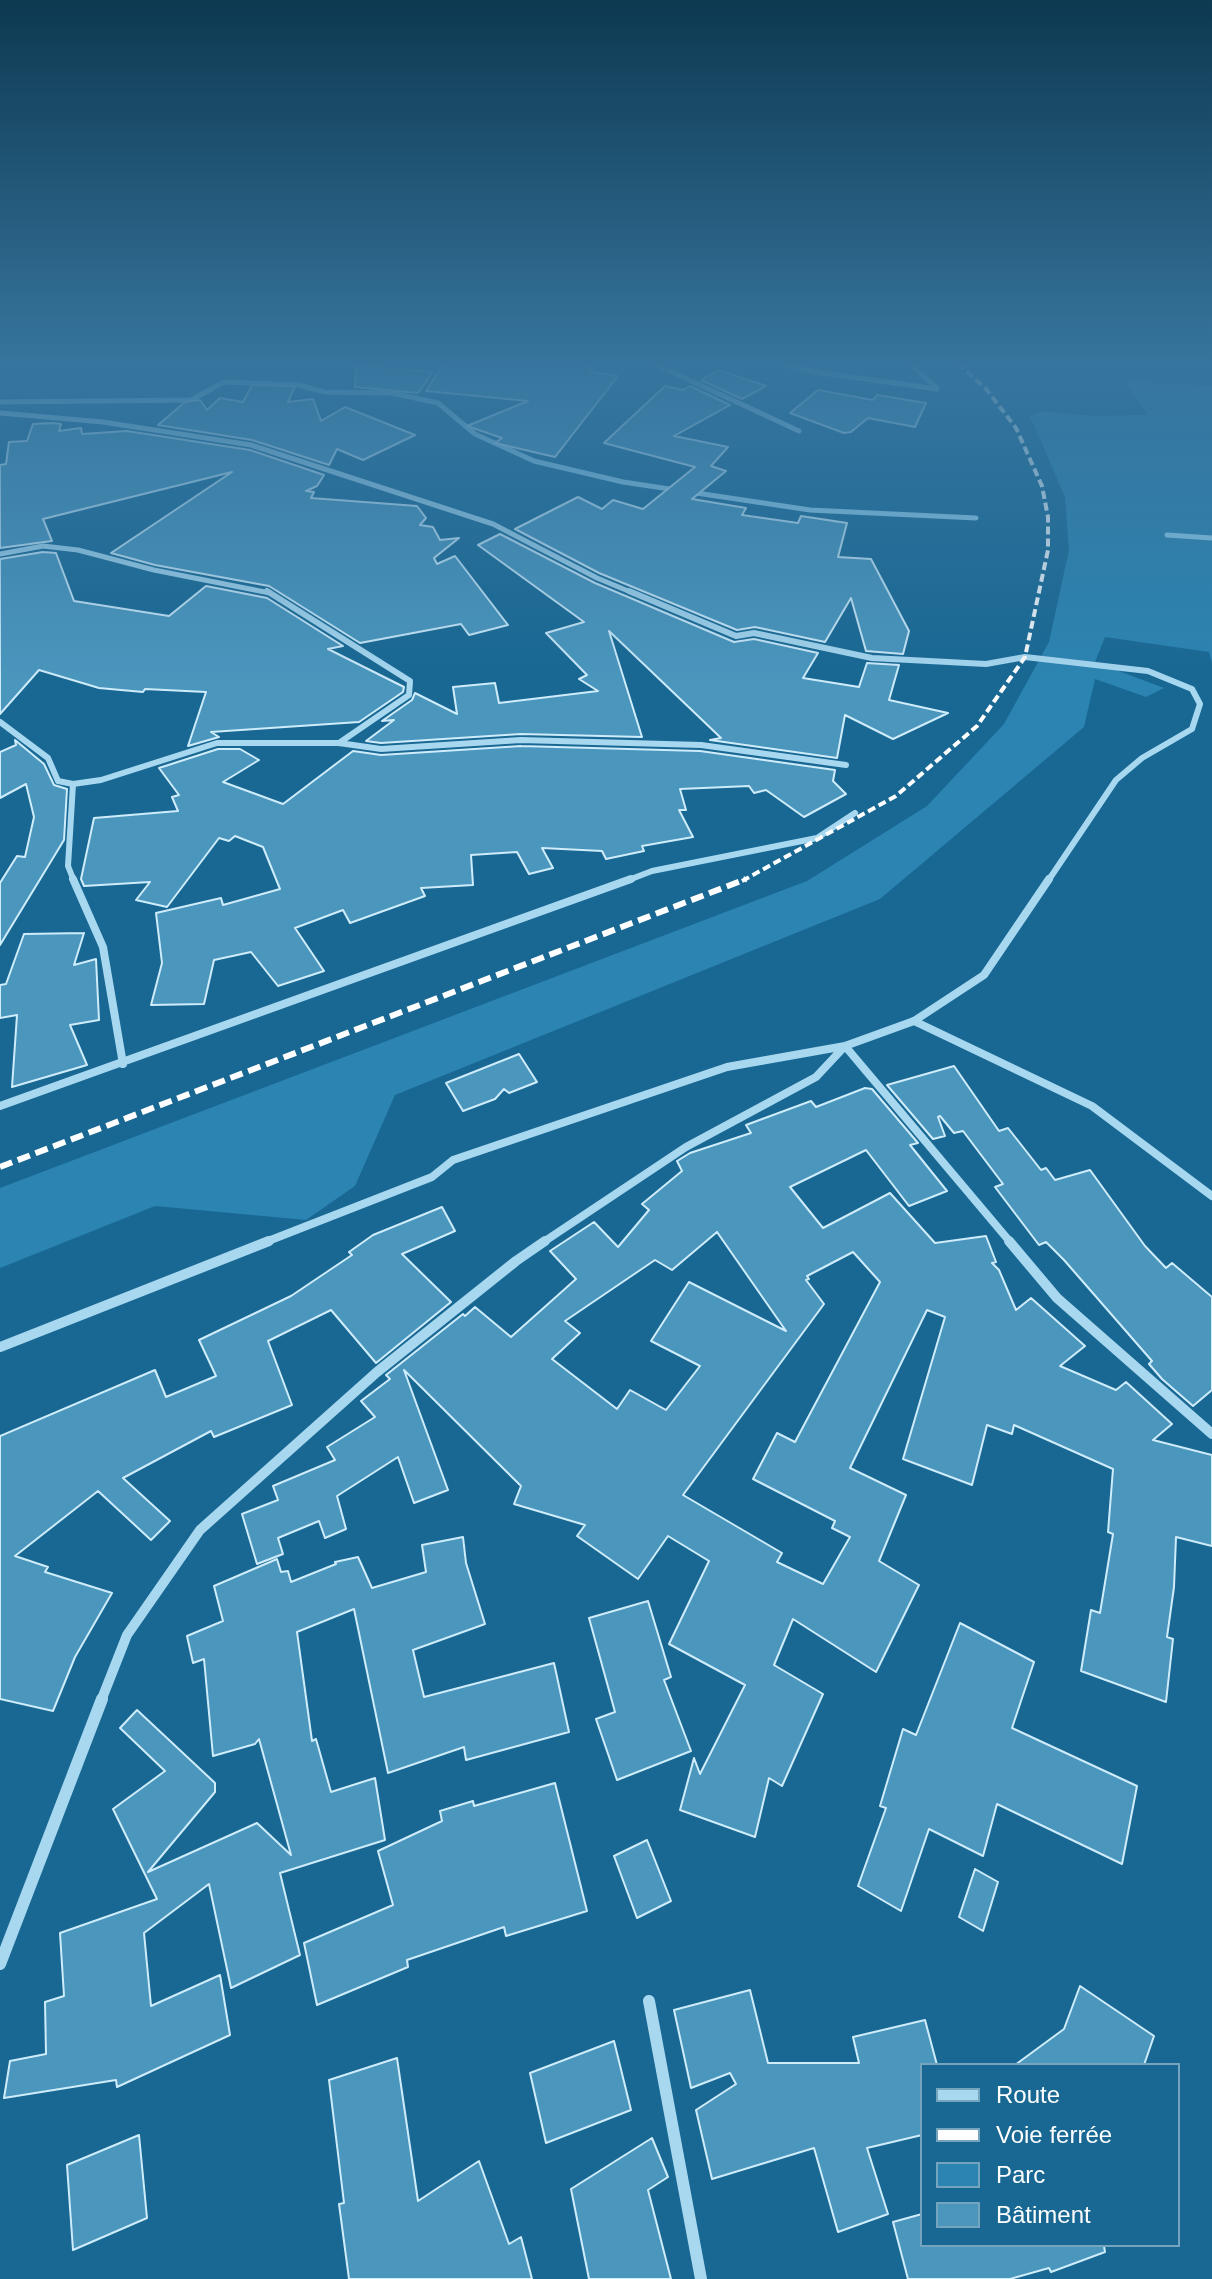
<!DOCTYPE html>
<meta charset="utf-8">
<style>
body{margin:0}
#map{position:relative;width:1212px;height:2279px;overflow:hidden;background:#186893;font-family:Arial,sans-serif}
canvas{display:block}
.legend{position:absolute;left:920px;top:2063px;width:260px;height:184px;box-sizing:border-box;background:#186893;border:2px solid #74a4be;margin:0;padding:10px 14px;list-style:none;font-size:24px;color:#fff}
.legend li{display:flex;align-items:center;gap:16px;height:40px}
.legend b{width:40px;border:2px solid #74a4be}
</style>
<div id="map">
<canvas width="1212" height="2279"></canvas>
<ul class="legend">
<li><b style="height:10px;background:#a8d8f0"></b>Route</li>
<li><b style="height:10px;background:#fff"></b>Voie ferrée</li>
<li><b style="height:22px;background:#2b84b1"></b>Parc</li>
<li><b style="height:22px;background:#4a96bd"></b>Bâtiment</li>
</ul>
</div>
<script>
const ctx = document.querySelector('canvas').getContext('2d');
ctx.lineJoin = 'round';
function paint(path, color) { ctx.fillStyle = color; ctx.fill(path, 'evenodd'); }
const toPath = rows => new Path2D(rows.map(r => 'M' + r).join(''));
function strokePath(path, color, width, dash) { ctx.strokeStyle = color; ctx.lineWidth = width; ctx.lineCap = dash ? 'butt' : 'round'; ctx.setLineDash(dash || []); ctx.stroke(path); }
paint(toPath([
 [1124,381,1212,386,1212,663,1209,652,1105,637,1095,662,1164,688,1146,697,1095,679,1084,727,880,899,395,1095,355,1186,306,1220,155,1206,0,1268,0,1188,807,881,927,806,1004,724,1049,642,1069,550,1065,497,1030,416,1043,411,1091,416,1148,415]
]), '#2b84b1');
strokePath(toPath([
 [0,402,191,400,224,382,299,385,324,392,392,393,438,403,475,434,534,461,623,482,810,510,976,518],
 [1167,535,1212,538]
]), '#9bd6f2', 5);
const building = toPath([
 [443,365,590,365,587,368,593,369,590,372,618,376,555,457,495,443,502,438,467,426,528,401,426,391,443,365],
 [356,366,433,372,418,393,355,387,356,366],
 [718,370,766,386,742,399,701,380,718,370],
 [252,385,295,386,288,402,313,399,321,421,345,407,415,435,363,460,337,449,329,465,252,440,158,425,185,402,200,400,207,410,220,398,243,402,252,385],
 [665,386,683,390,690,386,730,405,674,436,728,447,711,466,726,471,692,499,746,508,742,515,798,523,801,516,847,523,838,557,871,559,909,631,903,654,866,651,851,598,825,642,755,627,737,630,599,573,515,529,578,497,602,509,613,500,643,509,695,467,604,443,665,386],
 [818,390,873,400,877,395,926,403,915,427,868,418,851,432,844,433,790,413,818,390],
 [52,423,61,424,59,431,81,428,82,434,127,431,250,450,324,475,317,486,306,491,314,492,311,498,417,506,426,518,420,525,433,527,440,540,459,538,434,558,437,564,455,556,508,625,469,635,461,624,360,643,269,586,155,565,111,553,232,472,43,519,52,541,0,548,0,465,6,464,9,442,27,441,33,424,52,423],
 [500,534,595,583,734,642,754,639,818,653,803,678,859,687,867,663,899,665,889,700,948,713,893,739,845,715,837,758,710,740,721,738,609,631,642,737,521,734,381,743,366,741,394,720,382,721,412,700,415,693,457,714,453,687,495,683,499,703,598,691,579,679,587,675,546,633,584,622,478,545,500,534],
 [43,552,56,553,74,601,169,616,206,586,267,598,343,646,328,649,404,687,403,692,359,722,211,732,219,737,188,746,206,692,145,689,143,692,99,688,39,670,0,714,0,559,43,552],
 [15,740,44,764,54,785,67,789,64,840,0,945,0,883,17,856,25,857,34,817,26,784,0,798,0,752,16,745,15,740],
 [521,746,700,751,835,770,833,781,846,794,804,817,766,790,754,793,749,786,680,789,686,810,679,810,693,837,642,846,644,851,606,859,602,851,542,848,553,868,529,874,517,852,471,855,473,885,421,888,425,896,350,923,343,910,295,928,324,971,278,986,251,952,214,960,204,1004,151,1005,162,963,156,913,221,898,223,905,280,889,263,847,235,836,229,841,219,838,167,907,136,900,150,882,84,886,81,879,94,818,178,811,172,797,179,795,159,768,218,749,240,749,259,760,223,782,283,804,353,751,381,755,521,746],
 [84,933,74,965,96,959,99,1020,70,1025,87,1065,12,1087,17,1015,0,1018,0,985,6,984,24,934,84,933],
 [519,1054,537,1082,509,1093,504,1089,495,1099,463,1111,446,1083,519,1054],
 [954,1066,999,1131,1008,1128,1041,1170,1046,1168,1055,1180,1090,1170,1145,1246,1166,1268,1172,1263,1212,1297,1212,1390,1193,1406,1162,1379,1149,1364,1152,1361,1064,1260,1046,1242,1039,1245,995,1187,1003,1184,963,1131,954,1133,940,1116,938,1117,945,1136,933,1139,887,1085,954,1066],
 [865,1088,872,1089,918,1143,910,1145,947,1191,909,1206,866,1150,790,1187,823,1228,890,1193,935,1243,986,1236,996,1262,992,1263,999,1270,1016,1310,1031,1298,1085,1346,1060,1366,1116,1390,1126,1382,1172,1424,1153,1440,1212,1455,1212,1546,1176,1537,1174,1587,1167,1637,1173,1639,1166,1702,1081,1671,1091,1610,1100,1613,1113,1534,1108,1532,1113,1469,1014,1425,1012,1434,987,1425,972,1485,903,1459,945,1317,927,1310,850,1468,906,1495,879,1561,919,1585,876,1672,793,1619,774,1665,823,1694,782,1786,769,1778,755,1837,680,1810,694,1758,700,1774,745,1685,669,1644,709,1561,668,1536,638,1579,577,1536,585,1525,514,1504,521,1486,404,1370,448,1490,414,1503,398,1457,337,1496,346,1529,325,1538,319,1521,278,1538,283,1554,257,1564,242,1514,278,1500,273,1486,335,1460,327,1447,375,1417,361,1401,390,1379,386,1375,463,1314,465,1316,475,1307,511,1337,576,1279,550,1251,594,1222,618,1247,649,1210,642,1204,682,1171,677,1161,690,1153,751,1133,746,1125,811,1101,816,1107,865,1088],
 [717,1232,786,1331,689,1282,651,1341,700,1366,666,1410,630,1390,617,1409,552,1359,580,1333,565,1321,655,1260,672,1270,717,1232],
 [853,1252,880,1282,795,1442,777,1433,753,1479,835,1521,832,1528,850,1537,823,1584,777,1562,782,1553,683,1495,824,1304,806,1280,809,1279,807,1276,853,1252],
 [442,1207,455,1231,402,1254,451,1302,376,1363,331,1310,268,1341,292,1405,214,1437,211,1431,123,1478,170,1521,151,1540,98,1491,15,1556,48,1567,45,1572,112,1593,75,1657,53,1711,0,1699,0,1436,155,1370,166,1397,216,1376,199,1340,291,1296,352,1255,349,1252,373,1235,442,1207],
 [463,1537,466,1563,485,1624,413,1650,424,1697,554,1663,569,1732,466,1760,464,1747,388,1773,354,1609,297,1632,312,1741,316,1739,331,1792,375,1778,385,1840,280,1873,300,1955,231,1988,209,1884,144,1933,151,2006,220,1975,230,2035,117,2087,116,2080,4,2098,10,2061,46,2054,45,2002,64,1996,60,1933,157,1899,113,1809,165,1771,120,1728,137,1710,215,1783,215,1792,148,1872,257,1823,291,1855,259,1739,255,1744,213,1756,204,1659,193,1663,187,1636,223,1621,214,1586,277,1559,281,1572,288,1571,291,1582,336,1564,335,1562,358,1557,372,1588,426,1572,422,1545,463,1537],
 [648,1601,671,1677,664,1680,691,1751,617,1780,596,1719,615,1712,589,1618,648,1601],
 [960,1623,1034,1662,1012,1728,1137,1786,1122,1864,997,1804,983,1856,929,1829,901,1911,858,1886,886,1808,880,1806,903,1729,916,1735,960,1623],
 [555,1783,587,1911,506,1936,504,1927,407,1960,408,1967,317,2005,304,1943,393,1905,378,1851,442,1821,440,1811,473,1801,474,1806,555,1783],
 [647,1840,671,1901,637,1918,614,1856,647,1840],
 [975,1869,998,1882,983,1931,959,1917,975,1869],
 [1080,1986,1154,2036,1144,2065,1015,2065,1064,2029,1080,1986],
 [750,1990,768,2063,859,2063,853,2037,925,2020,937,2065,922,2065,922,2135,867,2148,888,2214,838,2232,814,2148,712,2179,696,2110,736,2084,730,2073,691,2088,674,2010,750,1990],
 [614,2041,631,2110,546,2143,530,2073,614,2041],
 [397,2058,418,2201,479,2161,509,2244,521,2237,532,2279,349,2279,339,2204,344,2203,329,2080,397,2058],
 [139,2135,147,2218,73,2250,67,2165,139,2135],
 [652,2138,668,2177,648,2190,671,2279,589,2279,571,2189,652,2138],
 [922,2214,922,2245,1107,2245,1104,2246,1105,2252,1051,2272,1049,2268,1010,2279,908,2279,893,2222,922,2214]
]);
paint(building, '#4a96bd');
strokePath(building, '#cfecfb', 2);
strokePath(toPath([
 [657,365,799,431],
 [787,365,815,372,937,389],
 [911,365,937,388],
 [0,413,103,422,251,445,493,524,597,578,633,593],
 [0,554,43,546,78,550,154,570,270,593]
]), '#a8d8f0', 5);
strokePath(toPath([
 [267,591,410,681,409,695,339,743],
 [629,591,736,636,754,633,872,658,986,664,1025,657,1148,671,1192,689,1200,704,1192,729,1142,758,1116,780,1048,881],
 [0,722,48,758,58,781,73,784,101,780,217,743,339,743,381,749,521,740,701,745,846,765],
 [73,784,68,866,74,881],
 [626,881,652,871,817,838,855,813]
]), '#a8d8f0', 6);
strokePath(toPath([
 [73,879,103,947,123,1064],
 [914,1021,1092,1106,1212,1196],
 [0,1106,631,879],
 [263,1243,432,1177,453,1160,727,1067,845,1046,914,1021,984,975,1049,879],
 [542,1243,686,1147,816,1077,845,1046,1011,1243]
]), '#a8d8f0', 8);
strokePath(toPath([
 [1009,1241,1057,1298,1212,1434],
 [0,1347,269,1241],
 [101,1701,127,1635,200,1530,377,1372,516,1261,545,1241]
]), '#a8d8f0', 10);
strokePath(toPath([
 [0,1964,102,1699],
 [649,2001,701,2279]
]), '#a8d8f0', 12);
strokePath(toPath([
 [742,881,896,796,977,726,1025,657,1048,550,1048,517,1042,486,1016,428,987,390,960,365]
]), '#fff', 4, [8, 4]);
strokePath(toPath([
 [0,1167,746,879]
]), '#fff', 6, [13, 6]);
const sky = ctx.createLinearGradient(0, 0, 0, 684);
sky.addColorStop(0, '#0d3951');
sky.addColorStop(0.53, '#37759e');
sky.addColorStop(1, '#37759e00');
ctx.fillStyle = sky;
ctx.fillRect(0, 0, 1212, 684);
</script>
